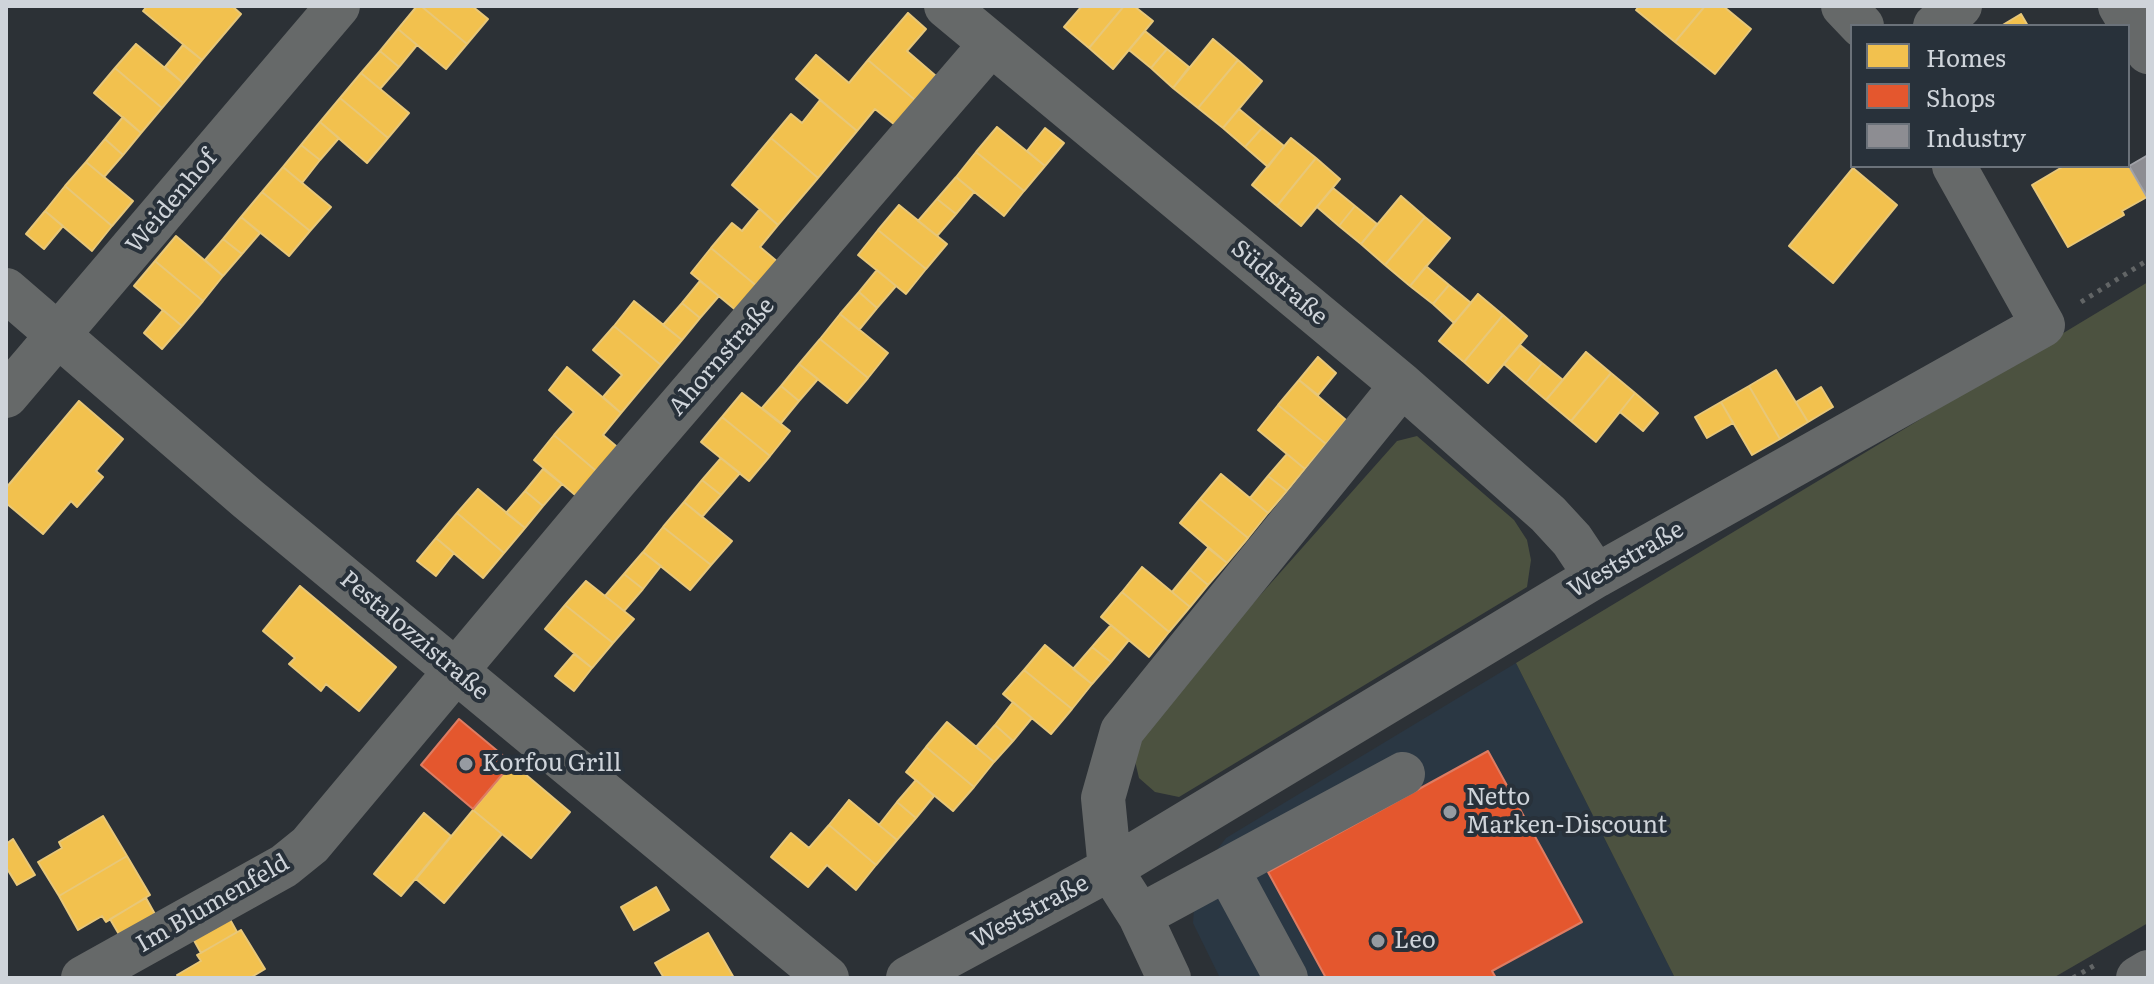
<!DOCTYPE html>
<meta charset="utf-8">
<style>
body{margin:0}
#map{position:relative;width:2154px;height:984px;overflow:hidden;background:#2c3136;font-family:Literata,serif}
canvas{display:block}
.frame{position:absolute;inset:0;border:8px solid #cfd4da;pointer-events:none}
.legend{position:absolute;left:1850px;top:24px;width:280px;height:144px;box-sizing:border-box;background:#28313a;border:2px solid #6b727a;margin:0;padding:10px 14px;list-style:none;font-size:24px;color:#cfd4da}
.legend li{display:flex;align-items:center;gap:16px;height:40px}
.legend b{width:40px;border:2px solid #6b727a}
</style>
<div id="map">
<canvas width="2154" height="984"></canvas>
<div class="frame"></div>
<ul class="legend">
<li><b style="height:22px;background:#f2c14e"></b>Homes</li>
<li><b style="height:22px;background:#e4572e"></b>Shops</li>
<li><b style="height:22px;background:#8d8d92"></b>Industry</li>
</ul>
</div>
<script>
const ctx = document.querySelector('canvas').getContext('2d');
ctx.lineJoin = 'round';
function paint(path, color) { ctx.fillStyle = color; ctx.fill(path, 'evenodd'); }
const toPath = rows => new Path2D(rows.map(r => 'M' + r).join(''));
function strokePath(path, color, width, dash) { ctx.strokeStyle = color; ctx.lineWidth = width; ctx.lineCap = dash ? 'butt' : 'round'; ctx.setLineDash(dash || []); ctx.stroke(path); }
function write(font, color, halo, rows, align = 'center') {
  ctx.font = font + ' Literata,serif'; ctx.lineWidth = 8; ctx.setLineDash([]); ctx.textBaseline = 'middle'; ctx.strokeStyle = halo; ctx.fillStyle = color; for (const [text, x, y, turn = 0] of rows) {
    ctx.save(); ctx.translate(x, y); ctx.rotate((+turn || 0) * Math.PI / 180); ctx.textAlign = isNaN(turn) ? turn : align; if (halo) ctx.strokeText(text, 0, 0); ctx.fillText(text, 0, 0); ctx.restore();
  }
}
paint(toPath([
 [1516,663,1675,978,1220,978,1193,923,1196,877,1226,838]
]), '#2a3743');
paint(toPath([
 [2148,282,2148,923,2053,978,1675,978,1516,663],
 [1417,436,1514,520,1527,540,1531,560,1527,587,1179,797,1155,792,1139,778,1134,757,1137,734,1397,441]
]), '#4c5240');
const homes = toPath([
 [147,6,232,6,241,14,202,60,143,11,147,6],
 [417,6,421,6,467,44,446,69,398,29,417,6],
 [421,6,472,6,488,19,467,44,421,6],
 [1082,6,1124,6,1089,48,1064,27,1082,6],
 [1124,6,1134,6,1153,21,1113,69,1089,48,1124,6],
 [1639,6,1705,6,1675,42,1636,10,1639,6],
 [1705,6,1723,6,1751,29,1715,74,1675,42,1705,6],
 [908,13,926,29,907,51,936,76,915,100,868,60,908,13],
 [2021,14,2028,26,2001,26,2021,14],
 [398,29,417,45,399,67,380,51,398,29],
 [1145,31,1167,49,1151,68,1129,50,1145,31],
 [1213,39,1238,60,1198,108,1173,88,1213,39],
 [136,44,183,83,162,108,115,68,136,44],
 [183,45,202,60,183,83,165,67,183,45],
 [1167,49,1189,67,1173,88,1151,68,1167,49],
 [380,51,399,67,380,89,361,73,380,51],
 [816,55,849,83,868,60,915,100,895,125,875,109,857,131,796,79,816,55],
 [1238,60,1262,81,1223,128,1198,108,1238,60],
 [115,68,162,108,141,133,94,93,115,68],
 [361,73,409,113,388,138,340,98,361,73],
 [340,98,388,138,367,163,320,122,340,98],
 [820,100,857,131,818,178,771,138,791,114,802,123,820,100],
 [1239,109,1262,128,1245,147,1223,128,1239,109],
 [123,117,141,133,123,155,105,139,123,117],
 [320,122,339,138,320,160,301,145,320,122],
 [997,127,1045,166,1024,191,976,152,997,127],
 [1045,128,1064,143,1045,166,1027,151,1045,128],
 [1262,128,1284,146,1268,167,1245,147,1262,128],
 [771,138,818,178,778,225,732,185,771,138],
 [1291,138,1316,158,1277,206,1252,185,1291,138],
 [105,139,123,155,104,177,86,162,105,139],
 [301,145,320,160,302,183,283,167,301,145],
 [976,152,1024,191,1004,216,956,177,976,152],
 [1316,158,1340,179,1301,226,1277,206,1316,158],
 [86,162,133,201,112,226,65,186,86,162],
 [2064,166,2129,166,2147,197,2122,211,2124,215,2068,247,2032,185,2064,166],
 [283,167,331,207,310,231,262,192,283,167],
 [1853,168,1897,205,1833,283,1789,246,1853,168],
 [956,177,974,192,956,214,937,199,956,177],
 [65,186,112,226,92,251,45,211,65,186],
 [1333,188,1355,206,1339,226,1317,207,1333,188],
 [262,192,310,231,289,256,241,217,262,192],
 [1401,196,1425,217,1385,265,1361,244,1401,196],
 [937,199,956,214,937,236,918,221,937,199],
 [899,205,947,244,926,269,878,230,899,205],
 [1355,206,1377,224,1361,244,1339,226,1355,206],
 [760,209,778,225,760,247,779,263,759,288,711,248,732,223,742,231,760,209],
 [45,211,63,226,44,249,26,234,45,211],
 [241,217,260,233,242,254,223,239,241,217],
 [1425,217,1450,238,1410,286,1385,265,1425,217],
 [878,230,926,269,906,294,858,255,878,230],
 [176,236,223,276,203,301,155,261,176,236],
 [223,239,242,254,223,276,205,260,223,239],
 [711,248,759,288,738,312,691,273,711,248],
 [155,261,203,301,182,326,134,286,155,261],
 [1426,266,1449,285,1433,304,1410,286,1426,266],
 [877,270,896,286,877,308,859,292,877,270],
 [700,281,719,296,700,318,682,303,700,281],
 [1449,285,1471,303,1454,323,1433,304,1449,285],
 [859,292,877,308,859,330,840,314,859,292],
 [1478,294,1503,315,1464,362,1439,341,1478,294],
 [634,301,682,340,661,365,614,326,634,301],
 [682,303,700,318,682,340,663,325,682,303],
 [163,310,182,326,162,349,144,333,163,310],
 [840,314,888,353,868,378,820,339,840,314],
 [1503,315,1527,336,1488,383,1464,362,1503,315],
 [614,326,661,365,621,413,603,397,622,375,593,350,614,326],
 [820,339,868,378,847,403,799,364,820,339],
 [1520,345,1542,363,1526,383,1504,364,1520,345],
 [1586,352,1611,373,1571,421,1546,400,1586,352],
 [1318,357,1336,373,1318,395,1299,380,1318,357],
 [1542,363,1563,380,1546,400,1526,383,1542,363],
 [799,364,818,379,799,401,781,386,799,364],
 [567,367,621,413,603,435,622,451,602,476,554,435,574,412,549,390,567,367],
 [1776,370,1808,422,1780,439,1749,386,1776,370],
 [1611,373,1635,393,1596,442,1571,421,1611,373],
 [1299,380,1346,420,1326,444,1278,405,1299,380],
 [781,386,799,401,781,423,762,408,781,386],
 [1749,386,1780,439,1752,455,1721,402,1749,386],
 [1821,387,1833,407,1808,422,1796,402,1821,387],
 [742,393,790,431,770,456,722,417,742,393],
 [1635,393,1658,413,1643,431,1620,412,1635,393],
 [79,401,123,439,96,471,103,477,77,507,71,501,43,534,6,503,6,488,79,401],
 [1721,402,1733,423,1707,438,1695,417,1721,402],
 [1278,405,1326,444,1305,469,1258,430,1278,405],
 [722,417,770,456,749,481,701,442,722,417],
 [554,435,602,476,581,500,534,460,554,435],
 [1287,454,1305,469,1287,491,1268,476,1287,454],
 [721,458,740,473,721,495,702,480,721,458],
 [543,469,562,484,543,506,525,491,543,469],
 [1221,474,1268,513,1248,538,1200,499,1221,474],
 [1268,476,1287,491,1268,513,1250,498,1268,476],
 [702,480,721,495,702,517,684,502,702,480],
 [478,489,525,528,504,553,457,513,478,489],
 [525,491,543,506,525,528,506,513,525,491],
 [1200,499,1248,538,1227,563,1180,523,1200,499],
 [684,502,732,541,711,565,663,527,684,502],
 [457,513,504,553,483,578,436,538,457,513],
 [663,527,711,565,690,590,643,552,663,527],
 [436,538,454,553,436,576,417,561,436,538],
 [1208,548,1227,563,1208,585,1190,570,1208,548],
 [643,552,661,566,643,589,624,574,643,552],
 [1142,567,1190,607,1169,632,1122,592,1142,567],
 [1190,570,1208,585,1190,607,1172,592,1190,570],
 [624,574,643,589,624,611,605,596,624,574],
 [586,581,634,619,613,643,565,605,586,581],
 [300,586,396,667,359,711,326,684,321,691,289,664,295,658,263,631,300,586],
 [1122,592,1169,632,1149,657,1101,617,1122,592],
 [565,605,613,643,592,668,545,629,565,605],
 [1111,625,1129,640,1111,662,1092,647,1111,625],
 [1045,645,1092,684,1072,709,1024,670,1045,645],
 [1092,647,1111,662,1092,684,1073,669,1092,647],
 [574,654,592,668,574,691,555,676,574,654],
 [1024,670,1072,709,1051,734,1003,694,1024,670],
 [1013,702,1032,718,1013,741,995,725,1013,702],
 [947,722,994,762,974,787,926,747,947,722],
 [995,725,1013,741,994,762,976,747,995,725],
 [926,747,974,787,953,811,906,772,926,747],
 [512,763,570,812,531,858,473,810,512,763],
 [916,780,934,796,916,818,897,802,916,780],
 [849,800,897,840,876,865,829,825,849,800],
 [897,802,916,818,897,840,879,825,897,802],
 [473,810,502,834,444,903,416,879,473,810],
 [424,813,451,836,401,896,374,874,424,813],
 [103,816,127,856,59,896,38,862,62,848,59,842,103,816],
 [829,825,876,865,856,890,827,865,808,887,771,857,791,833,809,848,829,825],
 [13,839,35,875,17,885,6,867,6,844,13,839],
 [127,856,150,895,106,922,102,916,78,930,59,896,127,856],
 [656,887,669,910,634,930,621,907,656,887],
 [146,898,156,916,120,936,110,919,146,898],
 [227,914,237,932,201,953,191,935,227,914],
 [241,930,265,969,250,978,179,978,177,975,201,961,197,955,241,930],
 [708,933,734,978,664,978,655,963,708,933]
]);
paint(homes, '#f2c14e');
strokePath(homes, '#e8c778', 2);
const shops = toPath([
 [459,719,512,763,473,809,421,765,459,719],
 [1488,751,1582,922,1492,971,1496,978,1326,978,1268,872,1488,751]
]);
paint(shops, '#e4572e');
strokePath(shops, '#de7c62', 2);
const industry = toPath([
 [2148,155,2148,196,2147,197,2129,166,2148,155]
]);
paint(industry, '#8d8d92');
strokePath(industry, '#a1a2a8', 2);
strokePath(toPath([
 [2081,302,2148,260],
 [2073,978,2095,965]
]), '#626566', 5, [4, 6]);
strokePath(toPath([
 [946,6,1402,385,1548,514,1572,540,1596,576],
 [1843,6,1862,26],
 [2120,6,2148,52],
 [1935,26,1960,6],
 [6,290,248,499,827,978],
 [6,396,338,6],
 [1227,869,1403,774],
 [1140,916,1227,869,1286,978],
 [83,978,284,866,310,845,615,481,991,44],
 [908,978,1110,869,1596,576,2043,325,1954,166],
 [1169,978,1140,916,1110,869,1103,798,1122,731,1402,385],
 [2138,978,2148,972]
]), '#666969', 44);
for (const [x, y, r, color] of [
 [466,764,8,"#969ba1"],
 [1450,812,8,"#969ba1"],
 [1378,941,8,"#969ba1"]
]) { const dot = new Path2D(); dot.arc(x, y, r, 0, 2 * Math.PI); ctx.fillStyle = color; ctx.fill(dot); strokePath(dot, '#28313a', 3); }
write('24px', '#cfd4da', '#28313a', [
 ["Weidenhof",172,202,-50],
 ["Südstraße",1279,283,40],
 ["Ahornstraße",722,357,-49],
 ["Weststraße",1626,560,-30],
 ["Pestalozzistraße",414,636,40],
 ["Im Blumenfeld",213,904,-30],
 ["Weststraße",1030,912,-28]
]);
write('24px', '#cfd4da', '#28313a', [
 ["Korfou Grill",482,764],
 ["Netto",1466,798],
 ["Marken-Discount",1466,826],
 ["Leo",1394,941]
], 'left');
</script>
